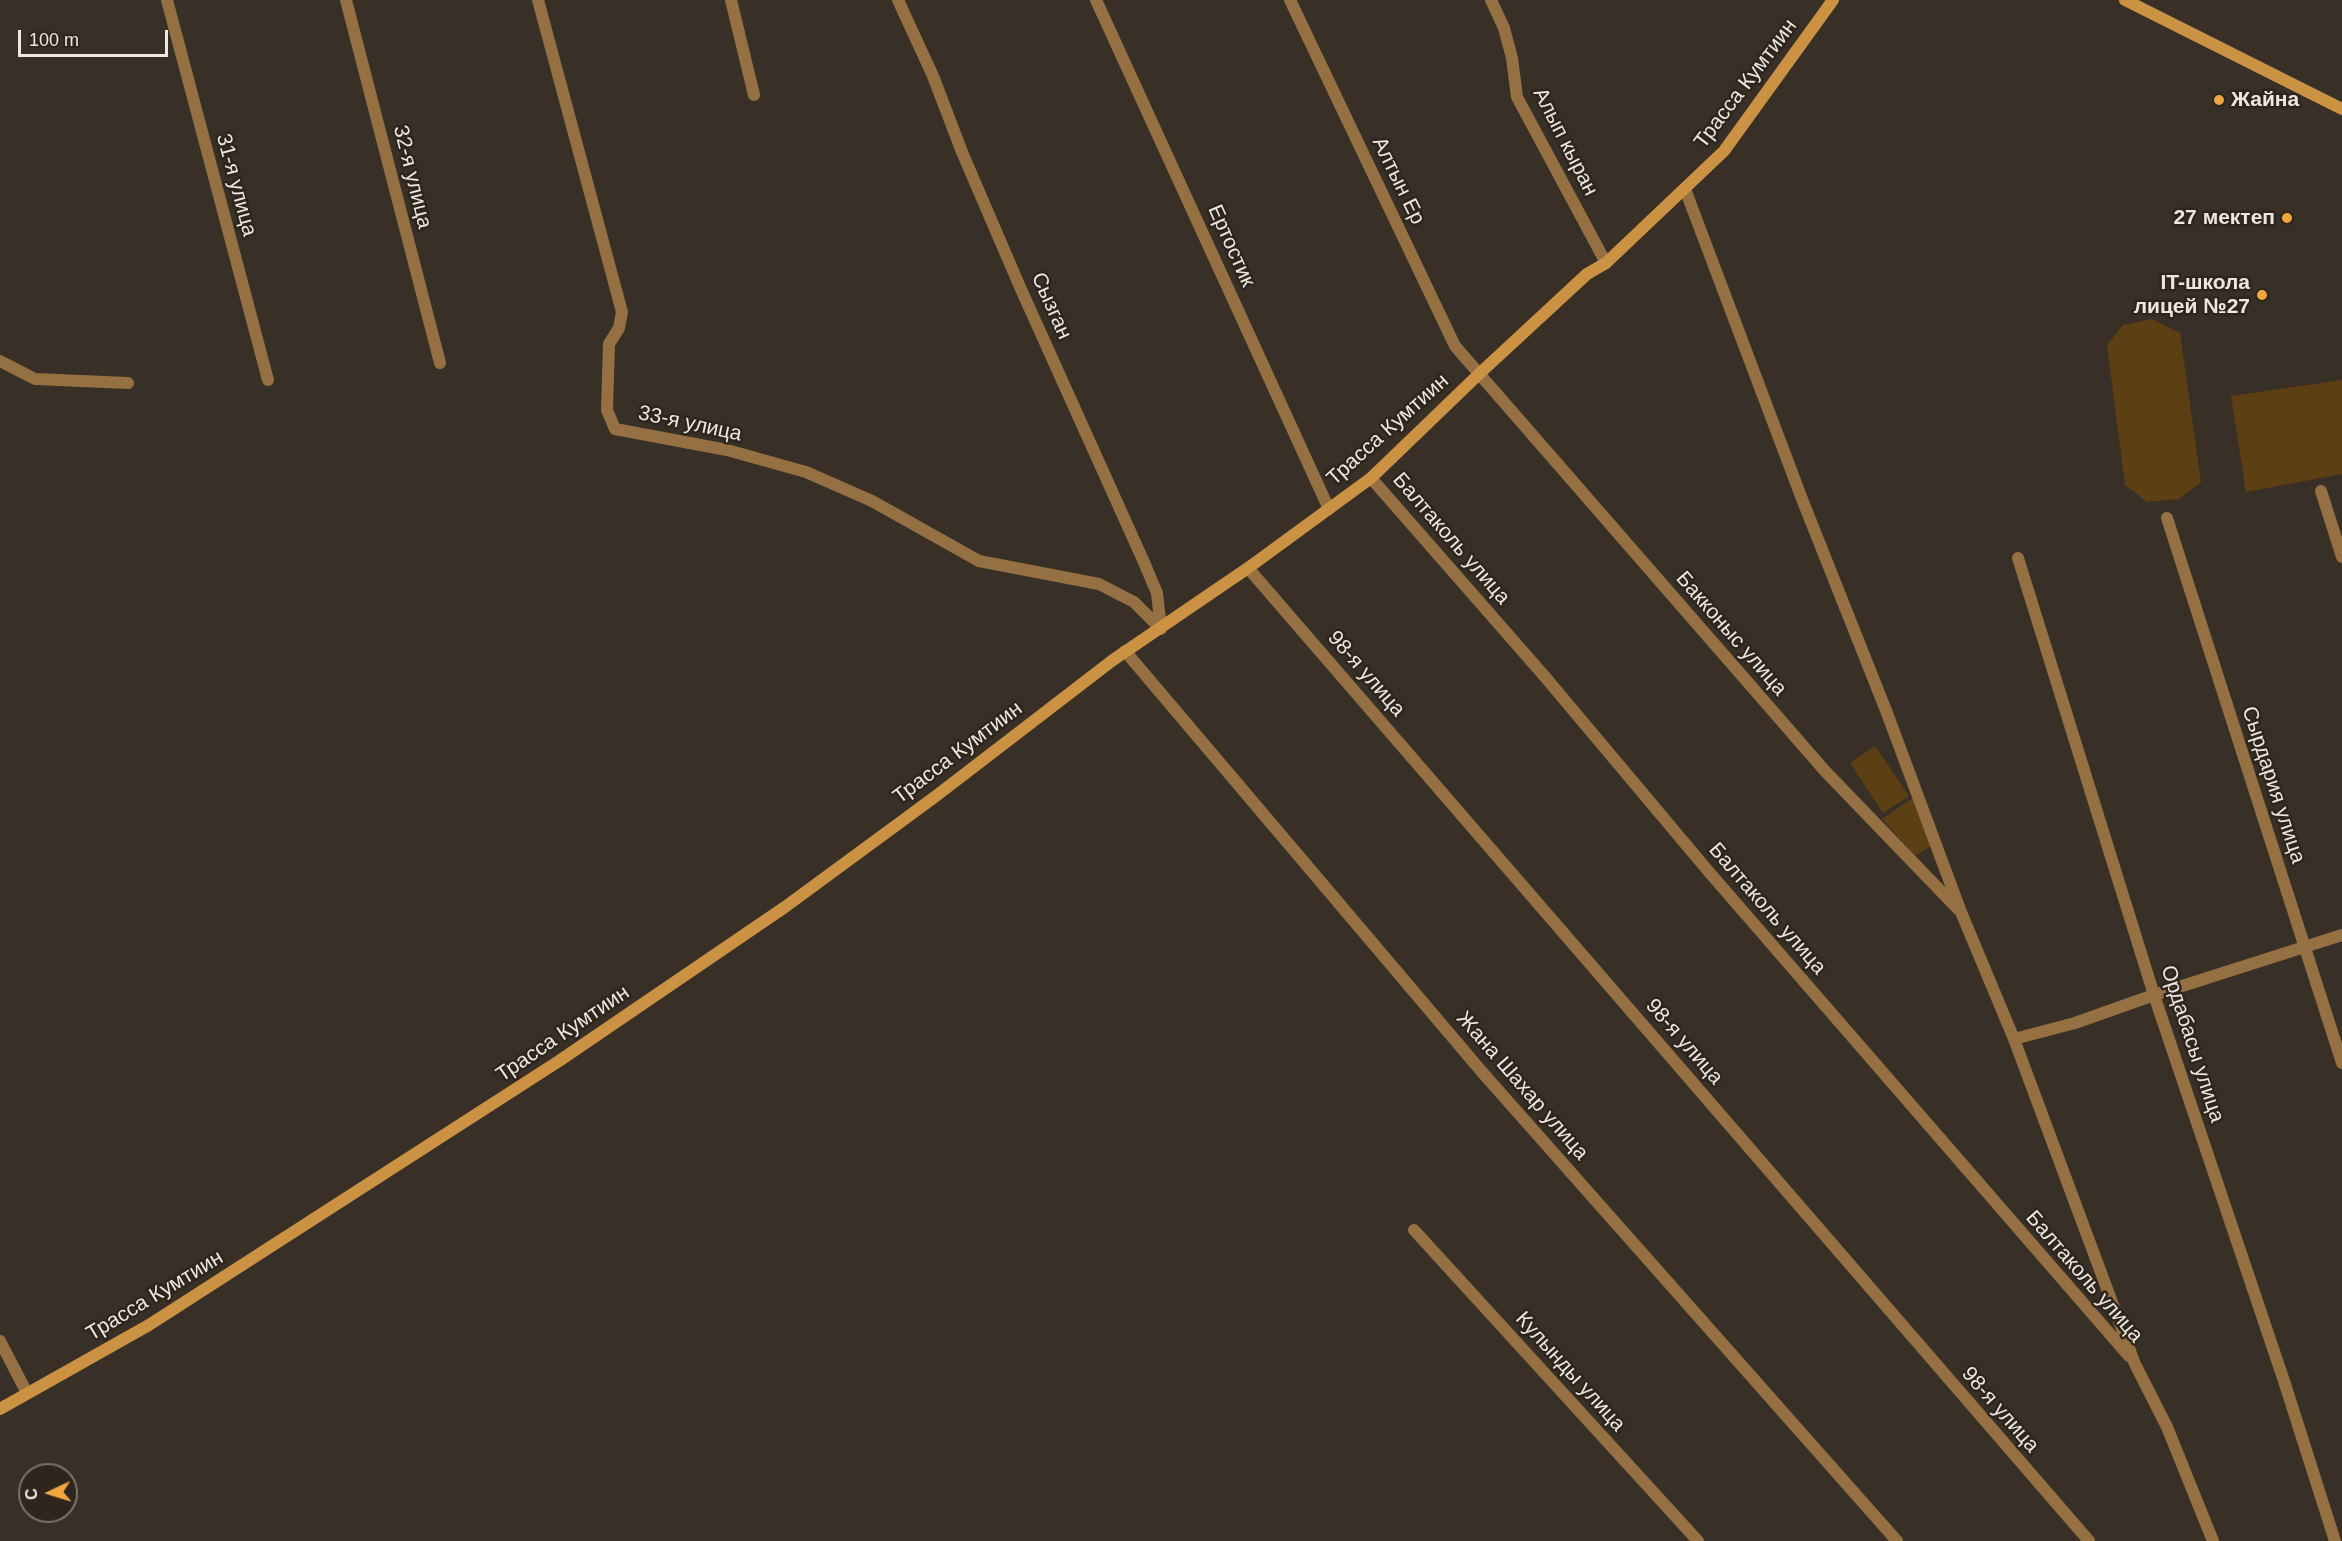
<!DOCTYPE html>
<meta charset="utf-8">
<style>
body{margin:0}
#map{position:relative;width:2342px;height:1541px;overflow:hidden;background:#383026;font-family:Arial,sans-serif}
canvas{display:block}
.north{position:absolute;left:18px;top:1463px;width:60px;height:60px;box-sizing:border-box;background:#2e261d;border:2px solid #7a736b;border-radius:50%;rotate:266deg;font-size:16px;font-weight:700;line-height:24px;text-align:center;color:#ede7e1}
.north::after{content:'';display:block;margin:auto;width:21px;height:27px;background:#f0a63e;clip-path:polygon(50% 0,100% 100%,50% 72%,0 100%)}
.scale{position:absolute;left:18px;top:30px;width:150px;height:27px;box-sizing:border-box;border:3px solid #ede7e1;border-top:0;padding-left:8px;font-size:18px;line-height:21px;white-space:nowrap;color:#ede7e1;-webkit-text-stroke:4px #2e261d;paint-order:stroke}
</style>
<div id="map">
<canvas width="2342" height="1541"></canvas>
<div class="north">С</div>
<div class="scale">100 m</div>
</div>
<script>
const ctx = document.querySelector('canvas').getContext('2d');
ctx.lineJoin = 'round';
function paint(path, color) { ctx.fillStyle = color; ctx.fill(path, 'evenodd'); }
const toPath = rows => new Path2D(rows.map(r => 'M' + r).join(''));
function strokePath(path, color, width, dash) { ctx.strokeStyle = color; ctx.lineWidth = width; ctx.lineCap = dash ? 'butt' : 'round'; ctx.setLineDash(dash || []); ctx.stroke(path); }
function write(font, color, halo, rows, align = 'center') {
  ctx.font = font + ' Arial,sans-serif'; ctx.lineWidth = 5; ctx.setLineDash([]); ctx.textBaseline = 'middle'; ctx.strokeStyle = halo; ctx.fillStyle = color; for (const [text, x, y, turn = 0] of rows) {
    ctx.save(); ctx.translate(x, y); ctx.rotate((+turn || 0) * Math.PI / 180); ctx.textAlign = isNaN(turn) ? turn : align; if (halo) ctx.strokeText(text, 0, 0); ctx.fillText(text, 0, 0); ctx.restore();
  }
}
paint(toPath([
 [2152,319,2180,333,2201,482,2179,499,2147,502,2125,485,2107,345,2123,325],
 [2342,380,2342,474,2246,492,2231,396],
 [1875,746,1909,796,1883,813,1850,763],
 [1913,798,1932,845,1915,856,1882,819]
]), '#5d3f14');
strokePath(toPath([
 [167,0,268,380],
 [346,0,440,363],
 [538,0,622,312,619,328,609,344,607,410,615,429,727,450,806,472,872,501,979,561,1099,584,1134,602,1161,629],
 [731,0,754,95],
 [898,0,933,76,962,152,1020,287,1143,560,1157,593,1161,629],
 [1096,0,1329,509],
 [1290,0,1455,346,1825,771,1958,909],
 [1491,0,1504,28,1512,58,1517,97,1606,263],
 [1685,189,1802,499,1887,713,1961,912,2014,1039,2135,1364,2167,1427,2213,1541],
 [0,361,35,379,128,383],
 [1371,478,1546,678,1709,872,2129,1356],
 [2321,491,2342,557],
 [2167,518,2342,1063],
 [2018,558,2154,995,2285,1384,2335,1541],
 [1248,568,2089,1541],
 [1125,651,1482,1072,1897,1541],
 [2014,1039,2075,1023,2154,995,2342,935],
 [1414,1230,1698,1541],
 [0,1341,27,1393]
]), '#947042', 12);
strokePath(toPath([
 [2125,0,2342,109],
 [0,1409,149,1325,559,1061,785,907,936,796,1113,660,1248,568,1371,478,1479,374,1587,274,1606,263,1724,151,1833,0]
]), '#cc9244', 12);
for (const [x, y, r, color] of [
 [2219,100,6,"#f0a63e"],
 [2287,218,6,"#f0a63e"],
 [2262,295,6,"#f0a63e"]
]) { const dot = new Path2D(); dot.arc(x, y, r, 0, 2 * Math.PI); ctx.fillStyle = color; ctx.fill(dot); strokePath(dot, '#2e261d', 2); }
write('21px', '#ede7e1', '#2e261d', [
 ["Трасса Кумтиин",1746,84,-53],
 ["Алып кыран",1565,142,63],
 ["32-я улица",412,177,76],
 ["Алтын Ер",1398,181,64],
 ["31-я улица",236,185,75],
 ["Ертостик",1231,246,66],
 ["Сызган",1051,306,66],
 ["33-я улица",690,424,12],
 ["Трасса Кумтиин",1388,430,-42],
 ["Балтаколь улица",1451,539,49],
 ["Бакконыс улица",1731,634,49],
 ["98-я улица",1366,674,49],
 ["Трасса Кумтиин",958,753,-37],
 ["Сырдария улица",2273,785,72],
 ["Балтаколь улица",1767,909,49],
 ["Трасса Кумтиин",563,1034,-34],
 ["98-я улица",1684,1042,49],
 ["Ордабасы улица",2192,1044,72],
 ["Жана Шахар улица",1522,1086,49],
 ["Балтаколь улица",2084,1277,49],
 ["Трасса Кумтиин",155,1296,-31],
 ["Кулынды улица",1570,1372,48],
 ["98-я улица",2000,1410,49]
]);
write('bold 21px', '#ede7e1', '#2e261d', [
 ["Жайна",2231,100,"left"],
 ["27 мектеп",2275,218],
 ["IT-школа",2250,283],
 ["лицей №27",2250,307]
], 'right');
</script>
